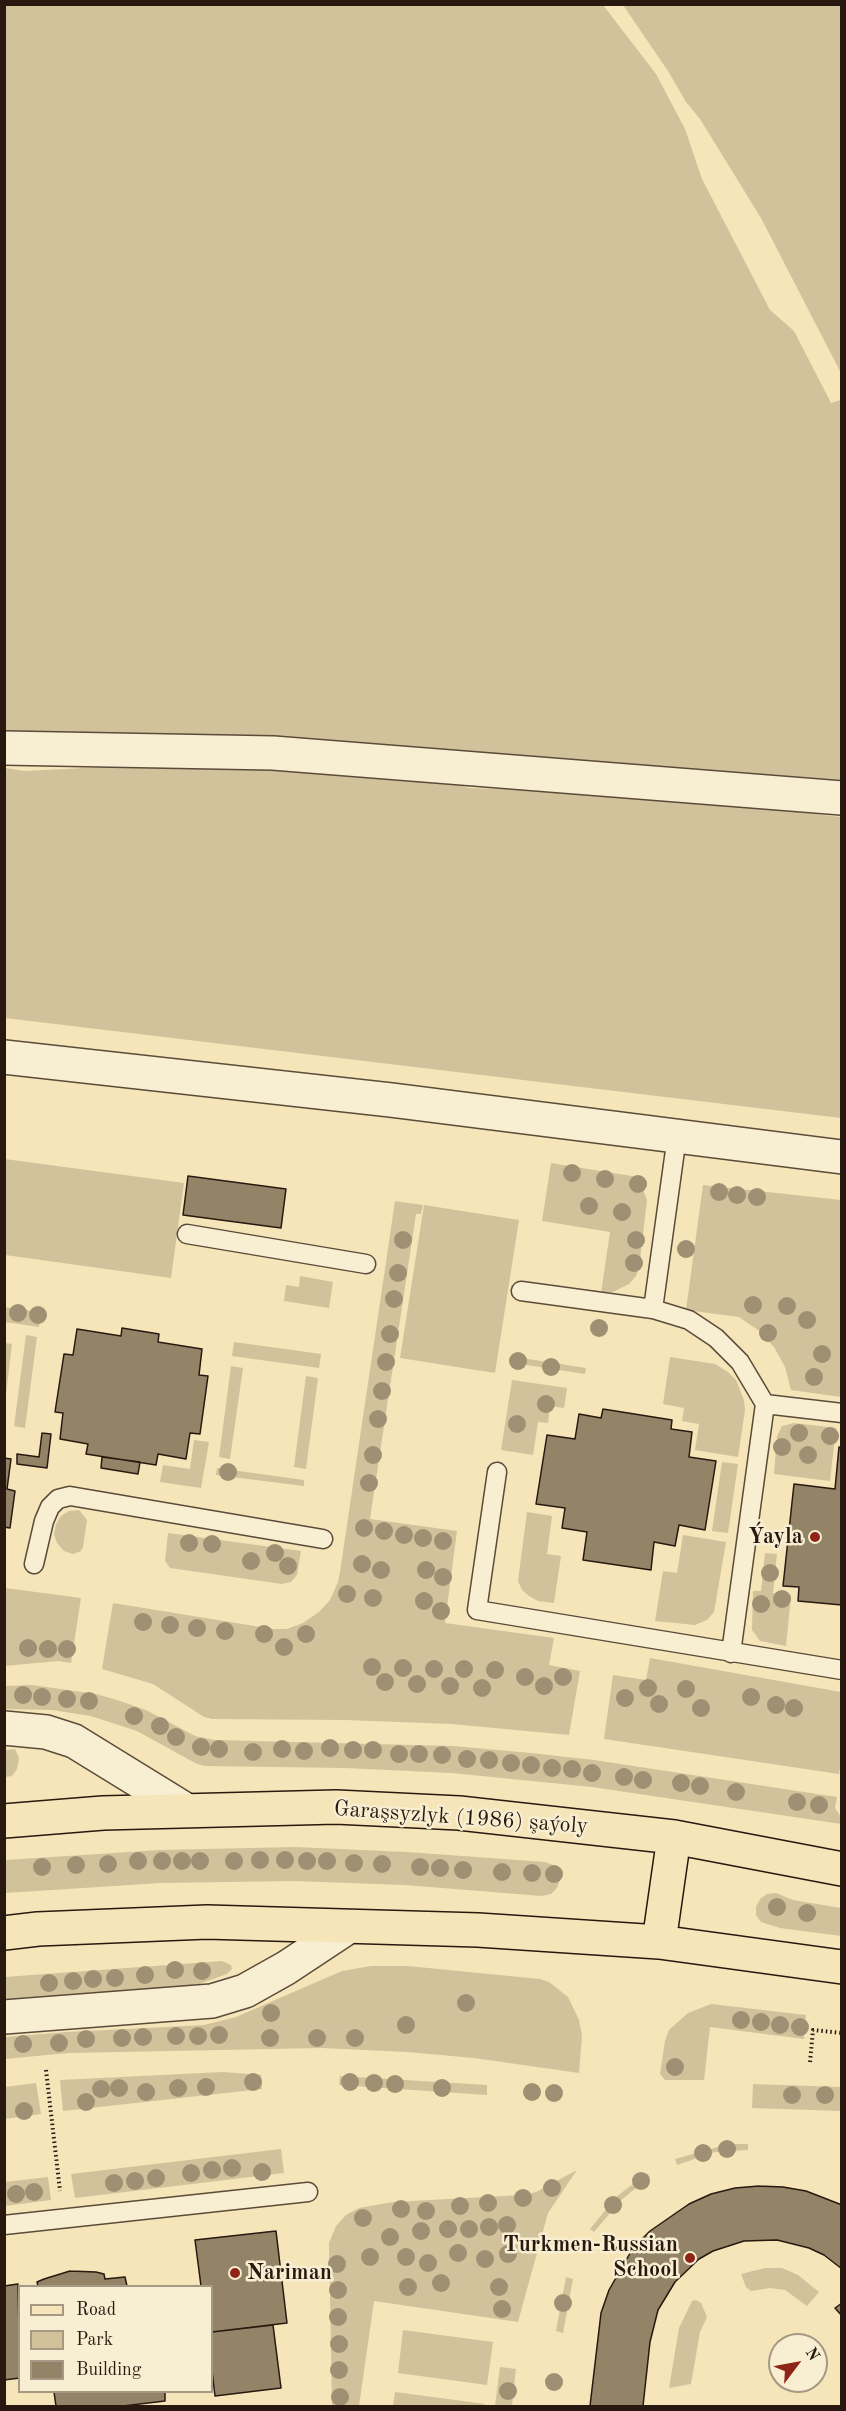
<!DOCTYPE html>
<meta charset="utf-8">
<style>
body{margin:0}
#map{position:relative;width:846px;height:2411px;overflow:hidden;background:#f5e5b8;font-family:"Old Standard TT",serif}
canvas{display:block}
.frame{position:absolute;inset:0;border:6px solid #281810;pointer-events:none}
.legend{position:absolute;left:18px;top:2285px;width:195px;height:108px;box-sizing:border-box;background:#f8eed1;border:2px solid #a59884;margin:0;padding:8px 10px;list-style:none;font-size:18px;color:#281810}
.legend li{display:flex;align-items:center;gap:12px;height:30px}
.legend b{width:30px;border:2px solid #a59884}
.north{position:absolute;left:768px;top:2333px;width:60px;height:60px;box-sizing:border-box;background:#f8eed1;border:2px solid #a59884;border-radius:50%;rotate:58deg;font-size:16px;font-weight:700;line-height:24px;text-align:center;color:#281810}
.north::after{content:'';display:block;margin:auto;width:21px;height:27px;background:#8f2418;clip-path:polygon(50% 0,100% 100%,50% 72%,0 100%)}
</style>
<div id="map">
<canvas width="846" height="2411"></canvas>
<div class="frame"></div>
<ul class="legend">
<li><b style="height:8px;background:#f5e5b8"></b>Road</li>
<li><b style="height:16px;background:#d2c29b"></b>Park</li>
<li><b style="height:16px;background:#938367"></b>Building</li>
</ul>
<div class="north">N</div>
</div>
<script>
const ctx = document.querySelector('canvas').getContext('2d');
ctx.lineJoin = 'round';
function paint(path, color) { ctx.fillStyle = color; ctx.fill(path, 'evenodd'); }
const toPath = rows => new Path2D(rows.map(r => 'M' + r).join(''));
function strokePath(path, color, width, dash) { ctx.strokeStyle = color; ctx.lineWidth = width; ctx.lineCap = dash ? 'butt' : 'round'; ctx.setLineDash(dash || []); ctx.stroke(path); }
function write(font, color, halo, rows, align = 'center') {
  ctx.font = font + ' "Old Standard TT",serif'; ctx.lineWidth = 5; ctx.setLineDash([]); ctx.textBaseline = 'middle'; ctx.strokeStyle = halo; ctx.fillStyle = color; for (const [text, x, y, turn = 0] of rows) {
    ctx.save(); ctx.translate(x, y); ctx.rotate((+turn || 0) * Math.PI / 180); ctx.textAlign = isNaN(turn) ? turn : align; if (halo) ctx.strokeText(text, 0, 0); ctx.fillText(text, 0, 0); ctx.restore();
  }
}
paint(toPath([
 [5,5,603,5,656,74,685,129,702,179,770,310,794,331,831,403,841,400,841,783,429,748,283,739,5,737],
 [623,5,841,5,841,373,761,218,700,119,686,102,668,71],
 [206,762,429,776,469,788,641,794,841,817,841,1118,5,1018,5,768,25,771],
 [5,1159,184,1183,171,1278,5,1255],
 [551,1163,638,1177,647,1200,639,1268,636,1276,629,1284,613,1292,601,1293,610,1232,542,1221],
 [703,1185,841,1200,841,1397,791,1390,785,1367,774,1347,758,1330,739,1317,686,1310],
 [395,1201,423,1205,421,1214,416,1214,370,1519,457,1531,445,1623,554,1638,549,1665,580,1671,569,1735,452,1724,346,1720,212,1719,204,1717,153,1684,102,1669,113,1603,273,1629,287,1629,303,1623,319,1612,330,1600,338,1582,340,1572],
 [424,1205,519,1220,495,1373,400,1358],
 [300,1276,333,1282,329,1308,284,1301,286,1285,299,1287],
 [5,1307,41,1312,39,1327,5,1322],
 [26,1335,37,1337,25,1428,14,1426],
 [234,1342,321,1354,319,1368,232,1356],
 [5,1343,12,1344,5,1403,4,1343],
 [515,1357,586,1368,585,1374,514,1363],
 [670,1357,715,1364,728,1372,736,1380,744,1400,745,1410,738,1457,695,1450,699,1424,682,1421,684,1408,663,1404],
 [231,1366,243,1368,230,1459,219,1457],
 [306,1376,318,1378,306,1469,294,1467],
 [512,1380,567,1388,564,1408,550,1406,548,1423,538,1422,533,1455,501,1450],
 [794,1423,836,1428,830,1481,774,1474,777,1436,782,1426],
 [194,1440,209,1442,201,1488,160,1482,163,1465,190,1469],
 [722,1462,738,1464,728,1533,712,1531],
 [217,1468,304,1480,304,1486,216,1475],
 [79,1510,87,1520,83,1547,81,1551,73,1554,64,1551,57,1543,54,1534,56,1524,61,1516,69,1511],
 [527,1512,552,1516,547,1554,561,1556,554,1603,538,1601,529,1596,522,1590,518,1581],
 [168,1533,301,1551,297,1575,291,1582,282,1584,170,1568,165,1561],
 [683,1535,726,1542,714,1612,707,1620,695,1625,655,1621,663,1571,677,1573],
 [765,1553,777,1554,773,1593,791,1595,786,1646,760,1641,752,1630,753,1591,761,1591],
 [5,1588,81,1598,71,1663,58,1661,5,1666],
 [650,1658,841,1692,842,1757,839,1774,604,1739,613,1675,646,1680],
 [32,1685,96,1694,117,1700,146,1710,195,1736,215,1740,453,1746,531,1753,594,1760,837,1797,835,1808,841,1817,841,1824,592,1787,452,1773,345,1768,204,1766,195,1763,137,1731,91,1716,52,1710,5,1709,5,1686],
 [15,1749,19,1758,17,1769,12,1776,5,1777,5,1750],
 [295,1847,407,1852,545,1862,553,1865,559,1872,560,1880,557,1888,551,1894,542,1896,405,1885,294,1881,161,1883,5,1893,5,1860,160,1850],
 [776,1893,793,1900,841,1908,841,1936,780,1928,761,1922,756,1915,756,1907,760,1899,767,1894],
 [222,1961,231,1965,232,1969,227,1974,196,1985,5,2001,5,1977],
 [371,1966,408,1966,540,1979,549,1982,568,1997,579,2020,582,2036,579,2073,474,2058,407,2052,322,2048,68,2053,5,2059,5,2037,67,2032,204,2025,236,2017,342,1971],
 [711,2004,806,2015,804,2039,710,2027,704,2080,665,2080,660,2074,665,2041,669,2030,688,2013],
 [223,2072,261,2075,262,2089,63,2111,60,2080],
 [340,2076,487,2085,487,2095,339,2085],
 [36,2083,41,2114,5,2119,5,2087],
 [753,2084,841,2087,841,2111,752,2108],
 [728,2144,748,2144,748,2150,715,2152,677,2165,675,2159],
 [281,2149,284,2173,75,2198,71,2174],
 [577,2170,548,2213,518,2322,374,2301,359,2406,332,2406,329,2243,336,2226,346,2215,359,2208,393,2202,522,2195,536,2192],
 [647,2173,650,2177,621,2200,594,2232,590,2229,616,2197],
 [48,2177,51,2200,5,2206,5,2182],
 [765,2268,782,2268,798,2275,819,2292,807,2306,785,2290,770,2288,751,2291,746,2287,741,2274],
 [566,2277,573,2279,563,2333,556,2331],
 [696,2300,701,2303,707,2317,700,2332,691,2384,669,2388,679,2328,692,2301],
 [403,2330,493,2342,487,2385,398,2373],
 [500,2367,516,2369,512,2406,495,2406],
 [395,2392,485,2404,484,2406,393,2406]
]), '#d2c29b');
const building = toPath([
 [188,1176,286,1189,281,1228,183,1215,188,1176],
 [122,1328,159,1334,158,1342,202,1349,199,1375,208,1376,200,1434,190,1433,186,1459,158,1454,156,1465,86,1454,88,1444,60,1439,63,1413,55,1412,64,1354,73,1355,77,1329,121,1336,122,1328],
 [603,1409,672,1420,671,1429,692,1432,689,1457,716,1461,705,1530,679,1525,675,1546,654,1542,651,1570,583,1560,587,1532,562,1528,565,1508,536,1504,547,1435,575,1439,579,1414,601,1418,603,1409],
 [42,1433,51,1434,47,1468,17,1464,17,1454,39,1457,42,1433],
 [839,1447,842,1448,842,1605,798,1601,799,1587,783,1586,794,1484,835,1489,839,1447],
 [102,1457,140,1462,138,1474,101,1468,102,1457],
 [4,1458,11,1459,7,1489,15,1491,10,1528,4,1527,4,1458],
 [759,2186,783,2187,806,2191,842,2205,842,2269,824,2255,809,2248,777,2240,744,2241,713,2251,699,2259,675,2282,658,2310,650,2342,643,2406,590,2406,601,2313,609,2290,633,2248,650,2231,689,2204,711,2194,735,2188,759,2186],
 [276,2231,287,2323,212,2332,212,2286,201,2286,195,2240,276,2231],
 [70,2271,96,2272,104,2274,105,2279,125,2277,127,2286,38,2286,37,2282,44,2279,70,2271],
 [18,2284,20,2378,4,2380,4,2286,18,2284],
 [842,2303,842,2316,835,2308,842,2303],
 [273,2325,281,2388,215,2396,212,2371,212,2332,273,2325],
 [54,2392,165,2392,165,2401,123,2406,56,2406,54,2392]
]);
paint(building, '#938367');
strokePath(building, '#281810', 1.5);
const service = toPath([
 [187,1234,366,1264],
 [521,1291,653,1309,689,1320,716,1338,740,1362,765,1404],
 [653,1309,677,1136],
 [497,1472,477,1610,842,1670],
 [34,1564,44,1521,50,1507,58,1499,70,1496,323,1539],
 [731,1653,765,1404,842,1413],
 [4,2225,308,2192]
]);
const minor = toPath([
 [4,748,273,753,842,798],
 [4,1057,391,1100,842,1157],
 [4,1728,46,1732,74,1741,186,1810],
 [4,2017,212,2001,245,1991,286,1968,348,1927]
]);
const primary = toPath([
 [4,1821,103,1813,336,1807,459,1813,674,1837,842,1869],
 [4,1933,38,1929,207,1922,478,1930,659,1942,842,1967],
 [659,1942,674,1837]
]);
strokePath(service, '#5b4b3a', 21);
strokePath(minor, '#5b4b3a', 36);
strokePath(primary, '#281810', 36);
strokePath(toPath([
 [810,2062,813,2030,842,2033],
 [46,2070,60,2191]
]), '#281810', 4, [1.5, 3]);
strokePath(service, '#f8eed1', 18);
strokePath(minor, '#f8eed1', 33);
strokePath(primary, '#f5e5b8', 33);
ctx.fillStyle = '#a09073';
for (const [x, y] of [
 [572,1173],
 [605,1179],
 [638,1184],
 [719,1192],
 [737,1195],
 [757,1197],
 [589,1206],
 [622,1212],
 [403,1240],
 [636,1240],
 [686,1249],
 [634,1263],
 [398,1273],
 [394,1299],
 [753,1305],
 [787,1306],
 [18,1313],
 [38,1315],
 [807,1320],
 [599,1328],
 [768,1333],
 [390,1334],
 [822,1354],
 [518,1361],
 [386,1362],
 [551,1367],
 [814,1377],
 [382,1391],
 [546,1404],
 [378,1419],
 [517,1424],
 [799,1433],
 [830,1436],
 [782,1447],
 [373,1455],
 [808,1455],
 [228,1472],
 [369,1483],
 [364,1528],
 [384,1531],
 [404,1535],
 [423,1538],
 [443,1541],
 [189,1543],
 [212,1544],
 [275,1553],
 [251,1561],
 [362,1564],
 [288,1566],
 [381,1570],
 [426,1570],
 [770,1573],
 [443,1577],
 [347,1594],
 [373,1598],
 [782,1599],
 [424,1601],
 [761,1604],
 [441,1611],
 [143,1622],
 [170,1625],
 [197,1628],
 [225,1631],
 [264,1634],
 [306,1634],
 [284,1647],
 [28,1648],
 [48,1649],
 [67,1649],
 [372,1667],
 [403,1668],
 [434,1669],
 [464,1669],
 [495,1670],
 [525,1677],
 [563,1677],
 [385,1682],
 [417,1684],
 [450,1686],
 [544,1686],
 [482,1688],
 [648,1688],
 [686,1689],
 [23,1695],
 [42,1697],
 [751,1697],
 [625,1698],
 [67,1699],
 [89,1701],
 [659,1704],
 [776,1705],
 [701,1708],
 [794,1708],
 [134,1716],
 [160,1726],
 [176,1737],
 [201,1747],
 [330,1748],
 [219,1749],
 [282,1749],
 [353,1750],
 [373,1750],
 [304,1751],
 [253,1752],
 [399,1754],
 [419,1754],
 [442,1755],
 [467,1759],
 [489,1760],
 [511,1763],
 [531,1765],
 [552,1768],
 [572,1769],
 [592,1773],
 [624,1777],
 [643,1780],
 [681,1783],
 [700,1786],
 [736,1792],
 [797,1802],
 [819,1805],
 [260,1860],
 [285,1860],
 [138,1861],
 [162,1861],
 [182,1861],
 [200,1861],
 [234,1861],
 [307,1861],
 [327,1861],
 [354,1863],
 [108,1864],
 [382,1864],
 [76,1865],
 [42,1867],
 [420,1867],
 [440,1868],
 [463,1870],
 [502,1872],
 [532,1873],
 [554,1874],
 [777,1907],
 [807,1913],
 [175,1970],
 [202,1971],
 [145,1975],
 [115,1978],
 [93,1979],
 [73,1981],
 [49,1983],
 [466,2003],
 [271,2013],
 [741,2020],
 [761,2022],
 [406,2025],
 [780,2025],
 [800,2027],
 [219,2035],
 [176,2036],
 [198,2036],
 [143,2037],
 [122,2038],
 [270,2038],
 [317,2038],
 [355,2038],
 [86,2039],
 [59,2043],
 [23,2044],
 [675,2067],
 [253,2082],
 [350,2082],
 [374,2083],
 [395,2084],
 [206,2087],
 [119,2088],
 [178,2088],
 [442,2088],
 [101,2089],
 [146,2092],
 [532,2092],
 [554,2093],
 [792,2095],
 [825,2095],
 [86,2102],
 [24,2111],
 [727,2149],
 [703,2153],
 [232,2168],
 [212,2170],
 [262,2172],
 [191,2173],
 [156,2178],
 [135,2181],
 [641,2181],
 [114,2183],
 [552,2188],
 [34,2192],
 [16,2194],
 [523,2198],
 [488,2203],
 [613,2205],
 [460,2206],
 [401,2209],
 [426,2211],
 [363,2218],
 [507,2225],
 [489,2227],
 [448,2229],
 [469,2229],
 [421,2231],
 [390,2237],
 [458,2253],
 [508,2254],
 [370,2257],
 [406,2257],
 [485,2259],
 [428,2263],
 [337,2264],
 [441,2283],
 [408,2287],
 [499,2287],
 [338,2290],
 [563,2303],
 [502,2309],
 [338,2317],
 [339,2344],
 [339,2370],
 [554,2382],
 [508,2391],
 [340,2397]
]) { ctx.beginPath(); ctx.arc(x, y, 9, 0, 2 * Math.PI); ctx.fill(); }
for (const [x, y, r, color] of [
 [815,1537,6,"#8f2418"],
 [690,2258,6,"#8f2418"],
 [235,2273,6,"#8f2418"]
]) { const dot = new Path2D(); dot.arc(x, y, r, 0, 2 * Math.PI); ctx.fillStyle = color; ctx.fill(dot); strokePath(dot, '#f8eed1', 2); }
write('bold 22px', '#281810', '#f8eed1', [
 ["Ýayla",803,1537],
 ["Turkmen-Russian",678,2245],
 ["School",678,2270],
 ["Nariman",247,2273,"left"]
], 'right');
write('22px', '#281810', '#f8eed1', [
 ["Garaşsyzlyk (1986) şaýoly",461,1818,4]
]);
</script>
